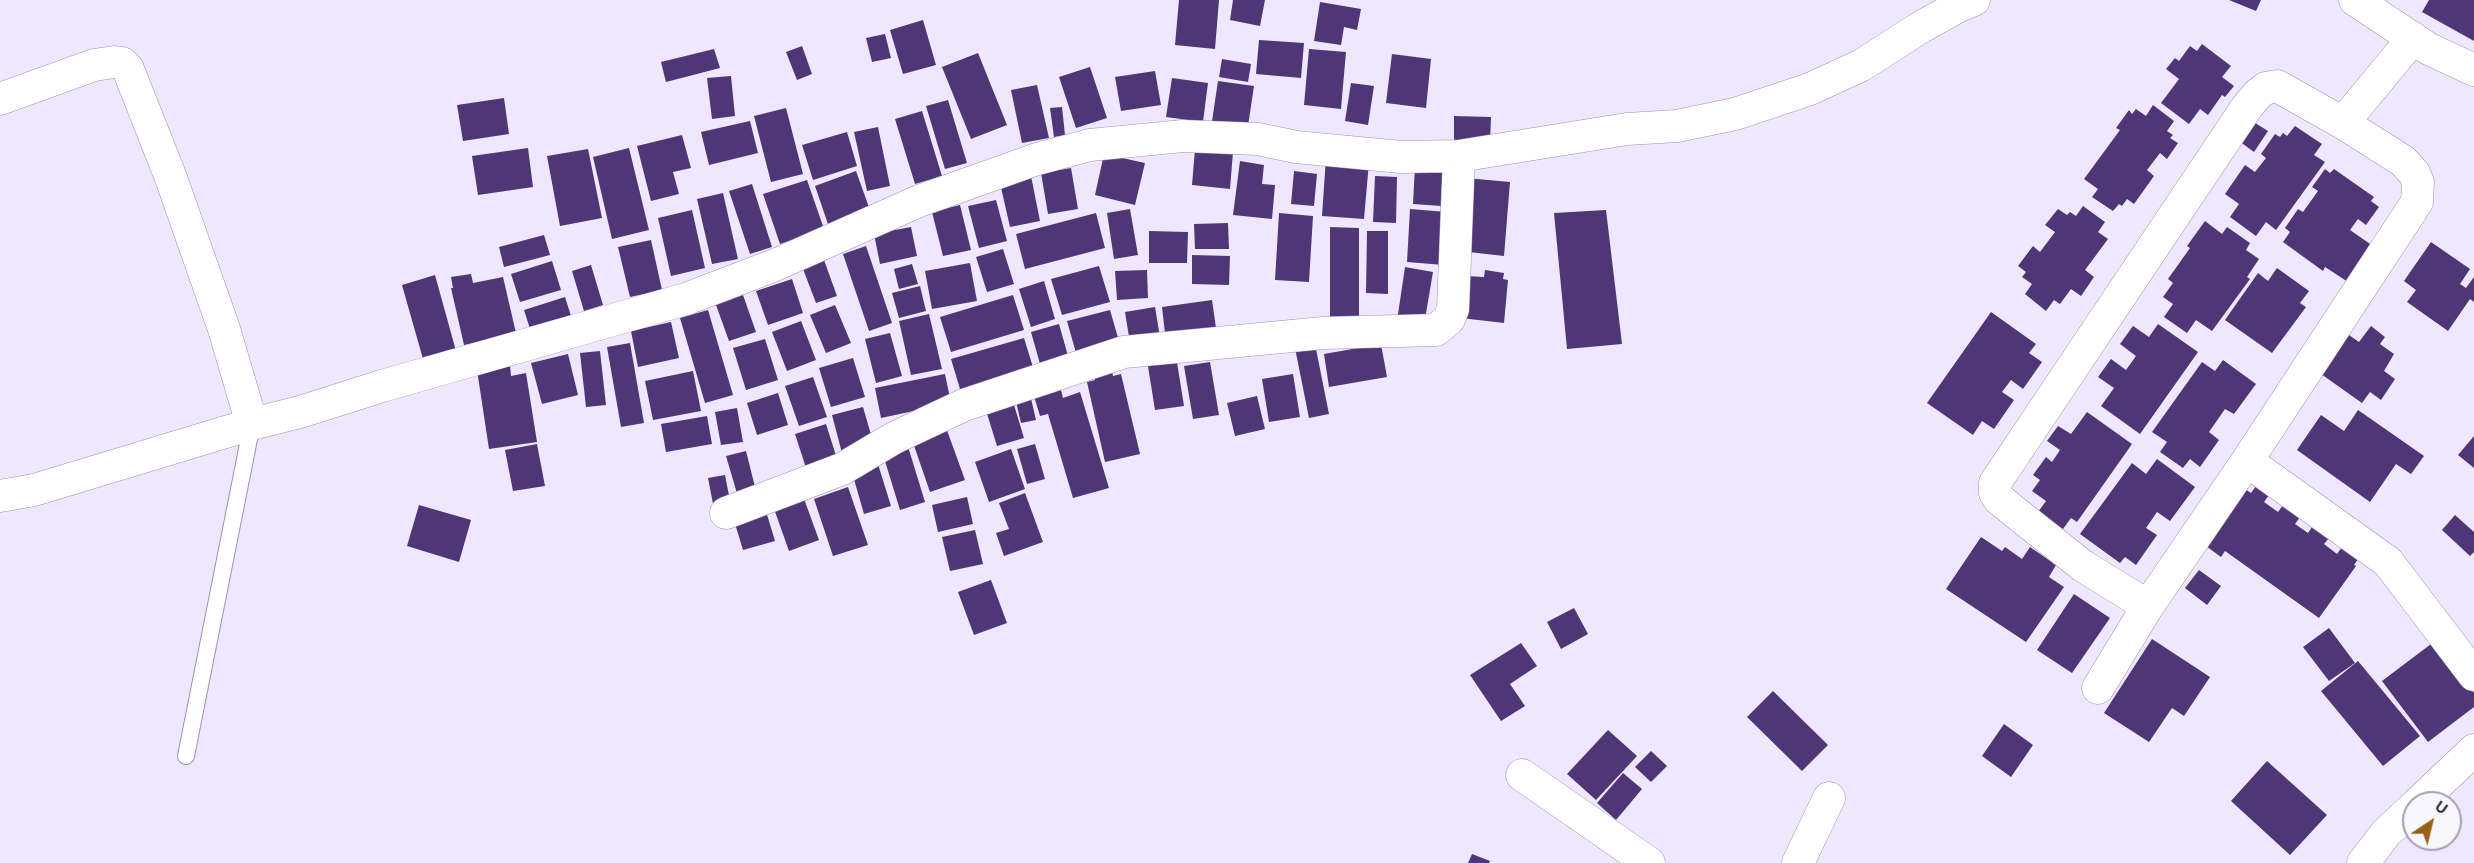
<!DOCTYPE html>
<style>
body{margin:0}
#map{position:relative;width:2474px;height:863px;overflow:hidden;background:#eee7fd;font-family:"DM Sans",sans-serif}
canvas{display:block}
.north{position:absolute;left:2402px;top:791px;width:60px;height:60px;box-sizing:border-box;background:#f9f7fe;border:2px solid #a3a0a9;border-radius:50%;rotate:35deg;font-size:16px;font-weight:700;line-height:24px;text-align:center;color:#211d2a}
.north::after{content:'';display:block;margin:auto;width:21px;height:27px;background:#966017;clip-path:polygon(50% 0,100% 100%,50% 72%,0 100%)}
</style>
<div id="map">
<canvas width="2474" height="863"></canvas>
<div class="north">U</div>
</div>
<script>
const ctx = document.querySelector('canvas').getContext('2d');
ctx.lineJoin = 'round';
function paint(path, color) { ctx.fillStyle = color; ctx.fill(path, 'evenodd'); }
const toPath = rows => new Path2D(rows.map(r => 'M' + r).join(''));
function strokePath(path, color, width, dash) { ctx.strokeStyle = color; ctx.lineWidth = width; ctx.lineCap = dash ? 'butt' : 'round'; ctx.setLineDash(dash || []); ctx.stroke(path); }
paint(toPath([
 [1179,0,1219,0,1215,49,1175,45],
 [1233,0,1265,0,1260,26,1230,20],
 [2229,0,2261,0,2256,11],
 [2429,0,2474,0,2474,41,2422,12],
 [1320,2,1361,9,1357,30,1344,27,1341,45,1314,41],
 [923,20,936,65,903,74,890,30],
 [885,34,891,58,872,62,866,38],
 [1259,40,1304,43,1301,78,1256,74],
 [2202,44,2231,66,2222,77,2234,86,2225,97,2222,95,2208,115,2200,109,2189,124,2161,103,2179,79,2166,69,2175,58,2179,61,2190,46,2197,51],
 [802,46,812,74,797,80,786,52],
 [714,49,720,68,666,82,661,62],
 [1309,49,1346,52,1341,109,1304,105],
 [978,53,1007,125,971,139,942,67],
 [1392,54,1431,59,1426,108,1386,103],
 [1222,59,1251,64,1248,82,1219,77],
 [1090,67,1107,118,1076,128,1059,77],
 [1155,71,1161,105,1121,111,1115,77],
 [731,76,735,116,712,119,707,78],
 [1172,78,1208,83,1203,122,1166,117],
 [1218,81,1254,86,1248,126,1212,121],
 [1351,83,1374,86,1368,125,1345,121],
 [1037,85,1049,138,1022,143,1011,90],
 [504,98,509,134,463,141,457,105],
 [948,100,967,163,945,169,926,106],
 [2153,105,2174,121,2167,131,2173,135,2170,138,2178,143,2167,159,2160,153,2147,170,2154,176,2134,204,2127,199,2122,206,2119,204,2113,211,2092,197,2098,189,2084,179,2120,130,2116,128,2129,110,2132,114,2136,109,2146,116],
 [1062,107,1065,135,1054,137,1050,108],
 [786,108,803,174,771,182,754,116],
 [922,111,942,176,915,184,895,119],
 [1454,116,1491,117,1490,143,1454,142],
 [750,121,758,153,709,165,701,132],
 [2252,121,2268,131,2254,152,2239,141],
 [2295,126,2322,144,2314,155,2325,162,2276,230,2266,222,2256,236,2230,217,2239,204,2225,194,2245,165,2255,172,2266,158,2261,154,2275,134,2280,137,2283,133,2287,136],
 [878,127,890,186,867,191,854,132],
 [847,132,857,166,813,180,802,145],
 [682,135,691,168,673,172,679,194,651,201,637,146],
 [528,148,533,187,478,195,472,156],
 [629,148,649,230,612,239,593,157],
 [588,149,602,218,560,226,547,156],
 [1195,149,1233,152,1230,189,1192,185],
 [1104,154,1145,163,1135,205,1095,195],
 [1326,158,1369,162,1364,219,1322,216],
 [1240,161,1264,165,1262,184,1275,185,1272,219,1233,215],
 [1415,166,1457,168,1455,207,1413,204],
 [1071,168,1078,209,1048,214,1041,173],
 [2325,169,2330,173,2334,169,2374,197,2371,201,2379,207,2366,225,2358,219,2350,230,2373,246,2348,282,2325,267,2323,271,2283,242,2290,232,2285,228,2298,209,2303,212,2318,191,2312,187],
 [856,171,871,213,829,227,815,186],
 [1294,171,1317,174,1314,206,1291,204],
 [1031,176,1040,221,1010,227,1000,183],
 [1375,176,1397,177,1396,223,1373,222],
 [1466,178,1510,182,1504,256,1460,251],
 [807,180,824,229,780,244,763,194],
 [752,184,772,247,750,254,729,191],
 [723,193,738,259,712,264,697,199],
 [996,200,1007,241,979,248,968,206],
 [960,205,971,250,943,256,932,212],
 [2083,206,2105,222,2098,232,2108,239,2085,270,2094,277,2081,296,2071,289,2060,304,2054,300,2046,311,2025,294,2032,284,2022,277,2026,272,2018,266,2033,246,2040,252,2055,232,2045,225,2058,209,2067,215,2070,212,2076,216],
 [1130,209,1138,255,1114,259,1107,213],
 [1410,209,1447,212,1444,265,1407,262],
 [692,210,705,268,671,276,658,218],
 [1606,210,1622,344,1567,349,1554,213],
 [1096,213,1105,248,1025,269,1016,234],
 [1279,213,1313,216,1309,282,1275,280],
 [2205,221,2222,234,2227,227,2250,243,2246,250,2259,259,2247,277,2250,279,2212,331,2196,320,2187,333,2164,317,2173,304,2163,297,2173,283,2168,279,2190,248,2187,246],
 [1228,223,1229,249,1195,249,1194,224],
 [911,227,917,256,880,264,874,234],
 [1330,227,1359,228,1359,317,1330,317],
 [1149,231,1188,232,1187,263,1149,263],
 [1367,231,1388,231,1388,294,1366,293],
 [544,235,550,255,504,267,499,247],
 [651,240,662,290,630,297,618,247],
 [2431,242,2470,269,2460,284,2466,288,2474,277,2474,302,2470,299,2448,331,2407,302,2416,290,2404,281],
 [866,246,892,323,869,331,843,254],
 [1003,249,1014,284,987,292,976,257],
 [1192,255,1230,256,1229,285,1192,284],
 [824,260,837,296,816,303,803,269],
 [552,261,561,290,520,302,511,274],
 [970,263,977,301,932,309,925,271],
 [912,264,918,284,899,289,894,269],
 [591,265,603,305,584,311,572,271],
 [1099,266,1110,302,1062,315,1051,279],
 [1405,267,1433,272,1424,325,1397,321],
 [2277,268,2309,291,2300,303,2306,307,2272,353,2225,320,2258,273,2268,281],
 [1147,270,1148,298,1117,300,1115,271],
 [1485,270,1504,273,1503,279,1508,280,1504,323,1461,318,1466,276,1484,277],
 [471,274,473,283,503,277,516,333,464,345,451,288,453,288,451,277],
 [435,275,456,351,423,359,402,285],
 [792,279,803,313,768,325,756,291],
 [1044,281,1055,319,1031,327,1019,289],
 [920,286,926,311,899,318,892,293],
 [743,295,756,332,729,341,716,305],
 [1013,295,1024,330,951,352,940,317],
 [565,297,572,319,531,332,524,310],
 [1212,300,1217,335,1166,342,1162,307],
 [835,305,851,343,826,353,810,315],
 [1155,307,1160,337,1130,343,1125,312],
 [708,310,733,395,705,403,680,318],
 [1110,310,1121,348,1078,360,1067,321],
 [1991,312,2036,344,2029,353,2042,362,2023,389,2011,380,2002,392,2014,400,1994,429,1982,421,1973,435,1927,403],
 [929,314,942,369,911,375,899,321],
 [801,321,816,360,787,371,772,332],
 [671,322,679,358,638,367,631,331],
 [1059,324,1070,363,1042,371,1031,332],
 [2158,324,2198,352,2140,434,2101,406,2114,388,2098,377,2111,359,2126,370,2136,356,2120,344,2133,326,2149,337],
 [2371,326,2385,337,2380,344,2394,354,2384,371,2395,379,2381,400,2370,392,2362,403,2321,374,2349,335,2359,342],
 [890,333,902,376,876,383,865,339],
 [1024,338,1036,377,963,399,951,359],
 [765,339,778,380,746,390,733,348],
 [630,343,644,423,621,427,607,347],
 [1315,344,1329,414,1309,418,1295,348],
 [1381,344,1387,377,1329,387,1324,354],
 [600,351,606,405,586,407,580,353],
 [568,354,578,395,542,404,531,363],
 [1176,356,1184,406,1155,410,1147,360],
 [853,358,865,397,831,407,819,368],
 [2223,360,2256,384,2234,414,2225,409,2209,432,2219,440,2200,467,2190,459,2183,468,2160,452,2167,442,2152,432,2202,362,2215,371],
 [1210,362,1219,415,1193,419,1184,366],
 [510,365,511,376,526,373,537,442,489,449,477,370],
 [1111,366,1113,376,1121,374,1140,454,1105,462,1087,382,1095,380,1093,370],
 [693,371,701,411,653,420,645,381],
 [945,374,951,403,881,418,875,388],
 [1293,374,1300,417,1269,422,1262,379],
 [813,377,827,417,799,426,785,386],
 [1060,386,1063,398,1080,392,1109,488,1073,498,1048,414,1040,416,1033,393],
 [1029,390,1036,420,1021,423,1014,393],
 [778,393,788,425,757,435,747,403],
 [1011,395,1024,438,997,446,984,404],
 [1257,396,1265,429,1235,436,1227,403],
 [863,407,874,445,842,453,832,415],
 [737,408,743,442,721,445,715,412],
 [2358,410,2424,456,2411,474,2396,464,2370,502,2297,450,2321,415,2344,431],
 [2087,412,2132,444,2077,522,2071,518,2063,529,2038,512,2046,501,2032,491,2040,480,2033,475,2046,457,2052,462,2060,450,2047,441,2058,426,2071,434],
 [707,416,712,444,666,452,661,424],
 [944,422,965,480,930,492,910,434],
 [826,424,838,462,807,471,795,434],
 [2474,436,2474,468,2458,455],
 [906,440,925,502,900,510,881,448],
 [537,444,545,486,513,491,505,450],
 [1035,444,1045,479,1027,484,1017,449],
 [1011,449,1025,489,989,502,975,462],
 [746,451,757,495,739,500,726,456],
 [2157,459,2195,487,2170,521,2157,512,2146,528,2157,535,2136,565,2125,557,2120,563,2080,534,2132,463,2146,474],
 [877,461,891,506,864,514,851,469],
 [725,475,731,506,714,509,708,478],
 [2239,485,2251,493,2256,486,2269,495,2264,502,2278,512,2283,505,2300,517,2295,524,2308,533,2312,527,2329,538,2324,544,2337,554,2342,547,2358,559,2354,565,2356,566,2319,618,2225,551,2221,557,2199,541],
 [848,487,868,545,833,556,814,499],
 [1025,493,1043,542,1004,556,996,533,1009,529,999,503],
 [803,496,819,540,789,551,773,506],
 [967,497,973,524,938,532,932,505],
 [419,505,471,520,459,562,407,546],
 [765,508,775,541,743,550,733,517],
 [2455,515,2474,532,2474,552,2470,556,2442,530],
 [975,530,983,564,950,571,942,537],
 [1981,537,2002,551,2005,547,2022,559,2030,547,2056,565,2049,577,2064,587,2026,642,1946,589],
 [2199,570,2221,586,2207,605,2185,588],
 [991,580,1007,623,974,635,958,592],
 [2074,594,2110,618,2072,673,2037,650],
 [1574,608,1588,634,1561,649,1547,622],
 [2329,628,2355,663,2329,681,2303,647],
 [2152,639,2210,677,2184,716,2172,708,2149,742,2104,713],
 [2435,641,2474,693,2474,707,2428,742,2382,681],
 [1521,643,1537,666,1510,684,1525,706,1501,721,1470,675],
 [2358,661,2420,736,2383,766,2321,691],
 [1773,691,1828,745,1802,771,1747,717],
 [2004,724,2033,745,2011,777,1982,756],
 [1608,730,1637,756,1596,800,1567,774],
 [1651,751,1667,766,1651,782,1635,767],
 [2267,761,2327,815,2290,855,2231,801],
 [1623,773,1642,789,1616,820,1597,803],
 [1472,854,1490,861,1489,863,1468,863]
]), '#4f3676');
const lane = toPath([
 [186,756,252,424]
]);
const street = toPath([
 [2355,0,2429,49,2474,70],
 [0,99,94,65,115,62,122,63,128,69,171,178,224,329,252,424,300,412,382,386,686,299,775,265,919,201,1037,159,1090,145,1183,136,1258,139,1296,147,1401,157,1459,156,1627,129,1677,126,1735,114,1810,89,1862,65,1921,27,1959,6,1974,0],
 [2247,461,2388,562,2474,675],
 [0,496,34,490,252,424],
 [726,513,842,469,894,438,964,405,1124,352,1323,333,1436,330,1449,319,1453,309,1459,156],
 [2148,606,2083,566,2016,513,1999,499,1995,493,1995,483,2247,107,2258,94,2266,88,2277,86,2343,123,2413,38],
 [2098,688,2148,606,2247,461,2417,202,2418,182,2414,173,2403,161,2343,123],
 [1522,775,1649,863],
 [2418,803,2474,750],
 [1798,863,1829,798],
 [2363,863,2386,833,2414,807]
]);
strokePath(lane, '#9d92b3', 18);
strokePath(street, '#9d92b3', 33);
strokePath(lane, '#fff', 16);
strokePath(street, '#fff', 32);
</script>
